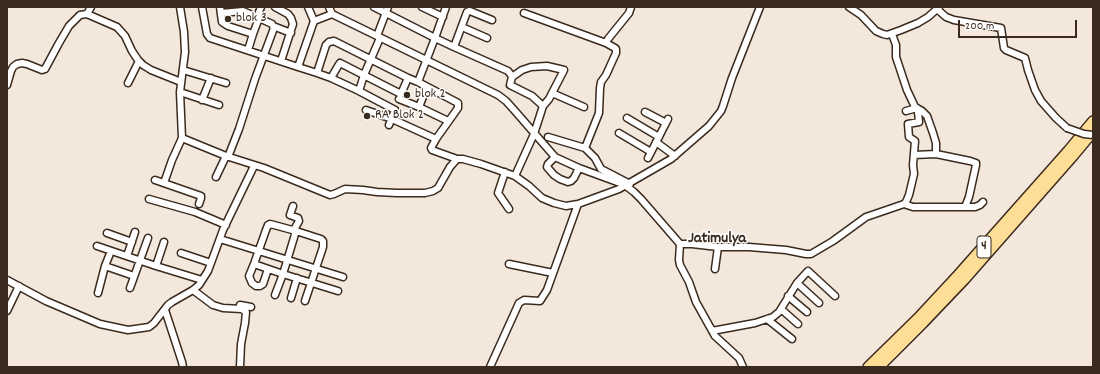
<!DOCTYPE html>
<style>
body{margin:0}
#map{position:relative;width:1100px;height:374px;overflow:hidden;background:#f4e8dd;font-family:Dekko,sans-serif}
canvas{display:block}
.frame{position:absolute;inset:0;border:8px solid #3b2a1e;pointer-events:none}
.scale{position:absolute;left:958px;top:20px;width:119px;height:18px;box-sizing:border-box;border:2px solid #3b2a1e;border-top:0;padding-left:5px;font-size:12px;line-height:14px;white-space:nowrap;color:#3b2a1e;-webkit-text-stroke:3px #fff;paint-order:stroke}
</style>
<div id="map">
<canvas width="1100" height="374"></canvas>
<div class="frame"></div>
<div class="scale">200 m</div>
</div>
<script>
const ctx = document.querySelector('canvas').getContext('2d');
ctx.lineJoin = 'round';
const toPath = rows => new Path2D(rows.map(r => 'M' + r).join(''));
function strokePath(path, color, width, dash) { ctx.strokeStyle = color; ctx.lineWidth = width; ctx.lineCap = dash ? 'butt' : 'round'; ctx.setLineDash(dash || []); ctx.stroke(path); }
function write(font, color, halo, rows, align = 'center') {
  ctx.font = font + ' Dekko,sans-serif'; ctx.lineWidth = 3; ctx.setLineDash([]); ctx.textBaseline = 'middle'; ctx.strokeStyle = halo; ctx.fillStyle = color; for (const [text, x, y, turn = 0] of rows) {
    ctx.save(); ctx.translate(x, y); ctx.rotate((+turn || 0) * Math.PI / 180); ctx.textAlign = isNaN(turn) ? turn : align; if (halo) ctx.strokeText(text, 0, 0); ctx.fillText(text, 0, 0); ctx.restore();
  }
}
const minor = toPath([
 [180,7,184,32,185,52,180,92,182,138,226,156,264,168,330,195,334,194,345,189,363,190,377,192,397,193,425,193,433,191,438,188,450,167,457,159,463,159,481,164,515,176,534,134,543,106,532,96,510,85,512,77,511,75,508,71,454,47],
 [202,7,207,34,210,38,298,67,314,21,308,7],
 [220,7,222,22,228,26,253,34,259,18,272,24,274,28,255,79,239,129,228,157],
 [275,7,288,14,291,18,293,24,281,61],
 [374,7,435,38,454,47,467,12,469,11,470,11,492,20],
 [422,7,443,17],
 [446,7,435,38,418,82,458,103,458,108,436,139,431,148,432,150,457,159],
 [849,7,861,15,876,31,883,34,887,35,901,30,918,23,928,17,937,9,939,7],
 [937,9,946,17,954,20,1001,28,1004,48,1006,50,1025,58,1028,70,1035,90,1041,101,1056,118,1067,128],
 [221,13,243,11,259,18],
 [524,13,606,43],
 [87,14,117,27,125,36,132,51,138,60,143,65,151,70,181,82],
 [332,14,498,95,506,101,515,111,555,157,579,168,620,183,626,186,634,192,641,199,680,244,679,260,680,265,689,282,696,302,715,336,739,358,743,367],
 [257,17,261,7],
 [314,21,332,14,329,7],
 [273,26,291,33],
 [462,27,487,38],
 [892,34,896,45,896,57,907,90,915,107,922,111,927,116,933,133,936,143,936,154,970,161,976,163,976,165,969,197,965,207,913,207,904,204],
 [377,36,388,7],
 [248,50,253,34],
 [298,67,317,73,331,78,359,91,395,110,389,125],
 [183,70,226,83],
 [317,73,326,45,329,42,334,41,408,78],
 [512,77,522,70,531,67,547,66,564,70,549,99,543,106],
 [331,78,338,66,340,63,401,94,408,78,418,82],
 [128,83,139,61],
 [7,85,11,71,13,67,17,64,22,63,27,64,42,70,45,69,59,43,69,26,80,15,87,14,91,7],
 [359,91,364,75,380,38],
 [180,92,219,105],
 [552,93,584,107],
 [399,99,419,107,448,121],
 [202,100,211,78],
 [419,107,427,87],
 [366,110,392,119,436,139],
 [906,111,917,108],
 [645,112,666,123],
 [627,118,659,137],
 [619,133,651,152],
 [548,137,585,148,595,158,601,169,630,184],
 [656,142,675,156],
 [585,148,599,113,600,88,601,82,606,75,616,53,616,49,615,48,606,43,608,39,629,13,631,7],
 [914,155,936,154],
 [555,157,548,164,547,167,554,175,560,179,568,182,571,181,574,178,579,168],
 [648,158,668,119],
 [505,172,498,193,509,209],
 [515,176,529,186,542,198,554,203,566,206,578,204,619,189,671,159,709,126,721,111,723,106,732,78,760,7],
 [216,177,226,156],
 [155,180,201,196,201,198,199,204],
 [164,183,172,160,182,138],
 [149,199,195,212,226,225],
 [293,206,290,215,298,218,299,221,295,228,296,231,283,274,254,264,266,230,268,225,270,224,274,225,296,231,321,239,323,241,323,247,305,301],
 [965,207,975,207,980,205,983,202],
 [107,233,132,242],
 [220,239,343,277],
 [680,244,692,244,718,247,749,247,786,250,806,254,811,254,833,241,866,217,904,204,906,202,909,195,914,174,913,165,915,141,909,137,908,124,919,122,918,112,918,109],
 [97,246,156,266,202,280],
 [111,251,105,266,134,276],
 [181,253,211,263],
 [127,256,135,232],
 [254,264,249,276,252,283,256,286,260,286,263,284,268,269],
 [509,264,553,273],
 [156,266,164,242],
 [715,269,718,247],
 [7,280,46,301,100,324,128,330,149,327,154,323,168,305,172,302,193,290,199,285,208,271,223,230,254,166],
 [797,283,819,303],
 [130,288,148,238],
 [193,290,213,305,223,308,242,309,246,312,245,323,241,344,240,367],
 [98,293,105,266],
 [275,295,283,274,338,291],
 [788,296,807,312],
 [291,298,297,278],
 [240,305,251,307],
 [781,309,798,324],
 [165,310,182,362,183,367],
 [7,311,19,286],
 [767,319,792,339],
 [712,331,755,323,773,317,779,312,797,283,808,271,835,296],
 [490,367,519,303,524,300,540,301,547,290,578,204]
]);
const highway = toPath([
 [868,367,918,318,958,275,1068,151,1093,121],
 [879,367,923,323,964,280,1073,156,1093,132]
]);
strokePath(minor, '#3b2a1e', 9);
strokePath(highway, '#3b2a1e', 12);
strokePath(minor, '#fff', 6);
strokePath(highway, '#fedd96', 9);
const minorBridge = toPath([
 [1067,128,1084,134,1093,135]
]);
strokePath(minorBridge, '#3b2a1e', 9, []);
strokePath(minorBridge, '#fff', 6);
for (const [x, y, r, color] of [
 [228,19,4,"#3b2a1e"],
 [407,95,4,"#3b2a1e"],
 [367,116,4,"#3b2a1e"]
]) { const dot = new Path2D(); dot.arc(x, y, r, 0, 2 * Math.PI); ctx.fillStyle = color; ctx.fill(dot); strokePath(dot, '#fff', 1.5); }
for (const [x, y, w] of [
 [984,247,14]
]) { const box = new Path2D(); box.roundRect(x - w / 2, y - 11, w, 22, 3); ctx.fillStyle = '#fff'; ctx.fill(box); strokePath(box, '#3b2a1e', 1); }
write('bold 13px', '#3b2a1e', null, [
 ["4",984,247]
]);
write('14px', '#3b2a1e', '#fff', [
 ["blok 3",236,19],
 ["blok 2",415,95],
 ["RA Blok 2",375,116]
], 'left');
write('bold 16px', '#3b2a1e', '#fff', [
 ["Jatimulya",717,240]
]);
</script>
